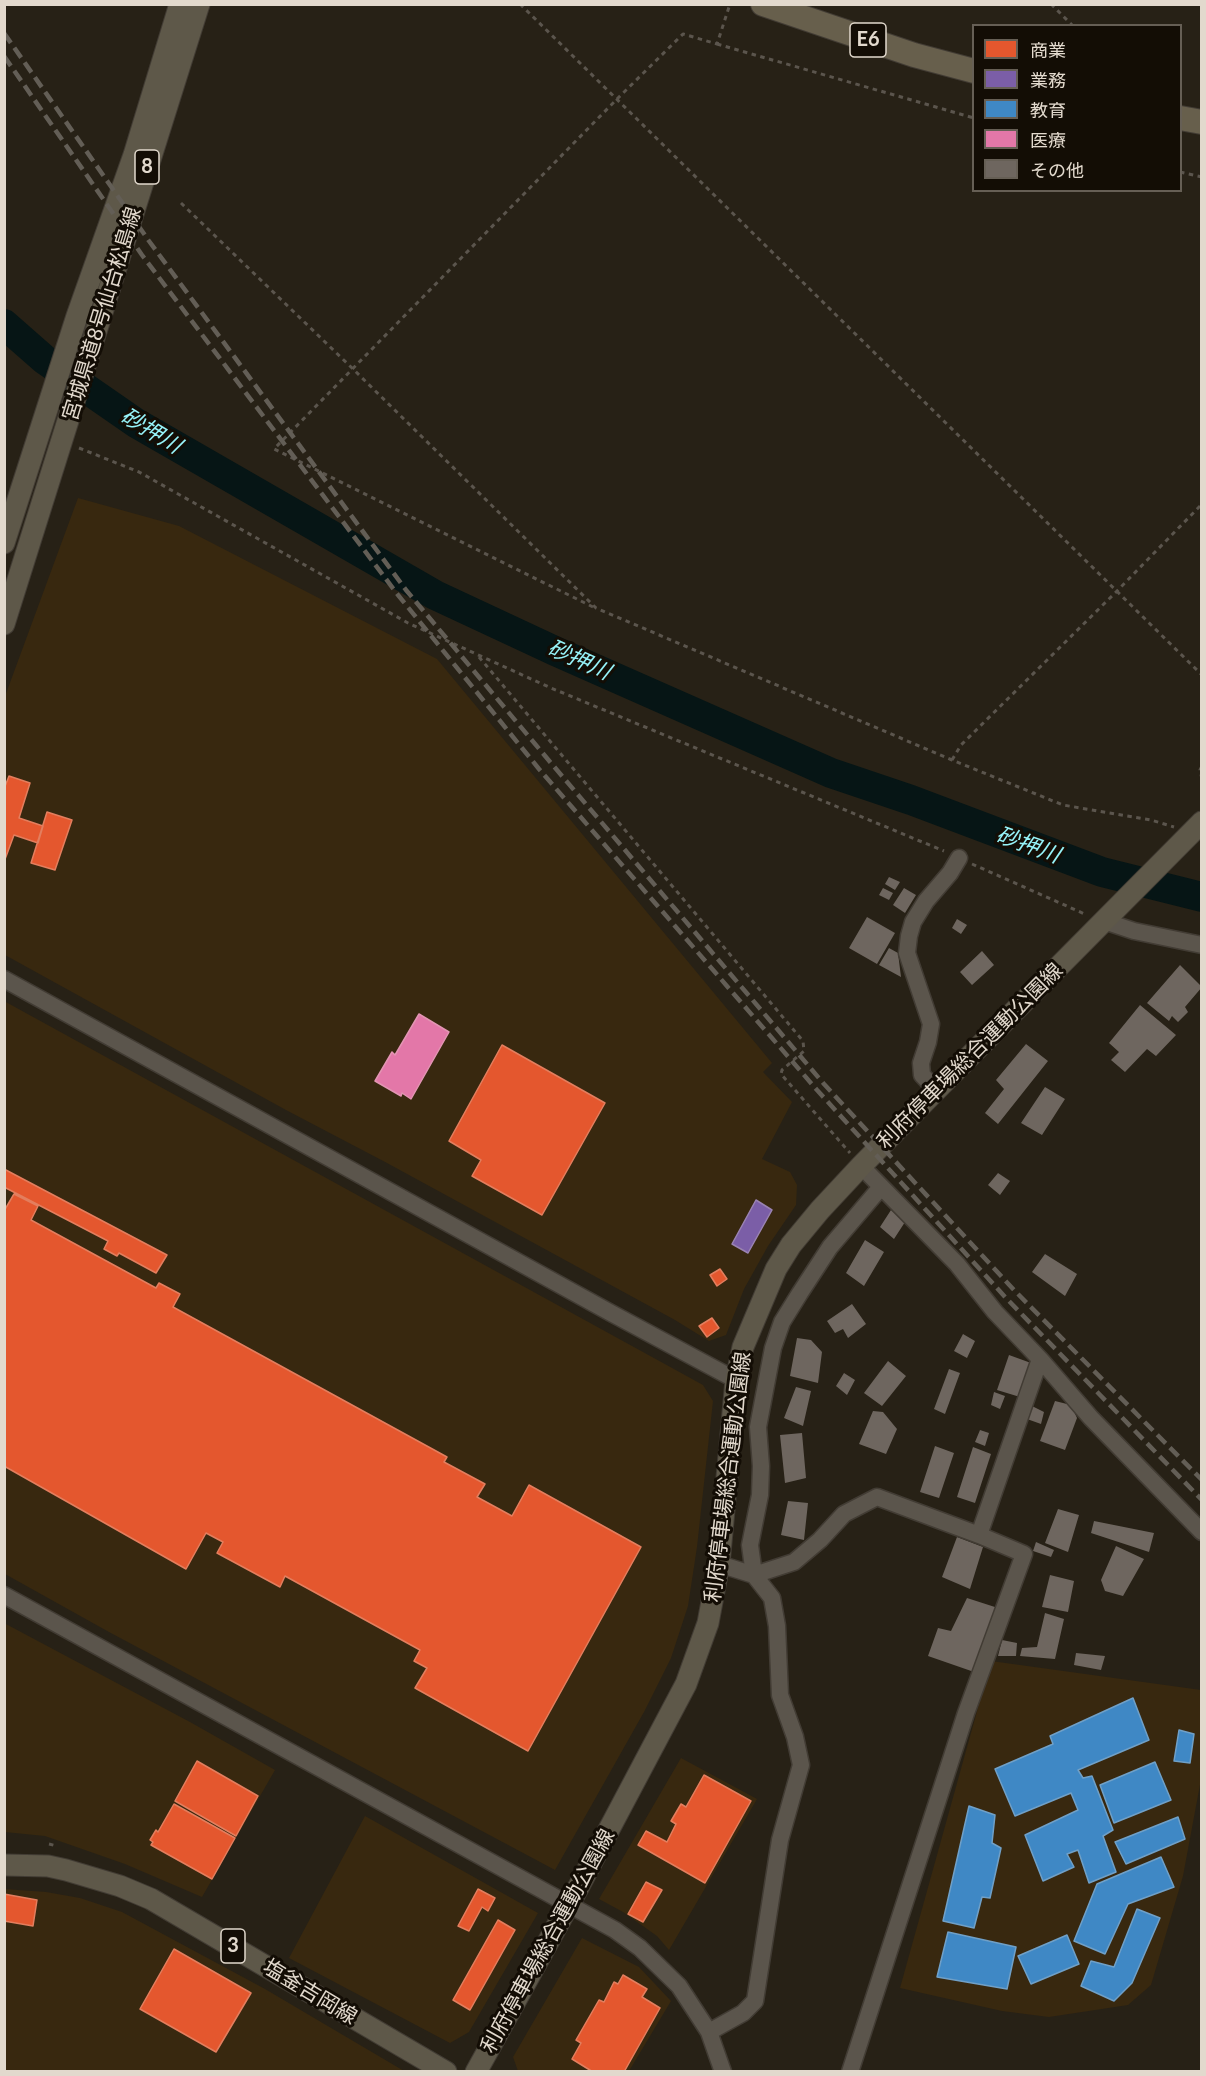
<!DOCTYPE html>
<meta charset="utf-8">
<style>
body{margin:0}
#map{position:relative;width:1206px;height:2076px;overflow:hidden;background:#272116;font-family:Lato,"Noto Sans JP",sans-serif}
canvas{display:block}
.frame{position:absolute;inset:0;border:6px solid #e2d9cd;pointer-events:none}
.legend{position:absolute;left:972px;top:24px;width:210px;height:168px;box-sizing:border-box;background:#130d05;border:2px solid #665f55;margin:0;padding:8px 10px;list-style:none;font-size:18px;color:#e2d9cd}
.legend li{display:flex;align-items:center;gap:12px;height:30px}
.legend b{width:30px;border:2px solid #665f55}
</style>
<div id="map">
<canvas width="1206" height="2076"></canvas>
<div class="frame"></div>
<ul class="legend">
<li><b style="height:16px;background:#e4572e"></b>商業</li>
<li><b style="height:16px;background:#7b5ea7"></b>業務</li>
<li><b style="height:16px;background:#3f88c5"></b>教育</li>
<li><b style="height:16px;background:#e377a8"></b>医療</li>
<li><b style="height:16px;background:#6e665f"></b>その他</li>
</ul>
</div>
<script>
const ctx = document.querySelector('canvas').getContext('2d');
ctx.lineJoin = 'round';
function paint(path, color) { ctx.fillStyle = color; ctx.fill(path, 'evenodd'); }
const toPath = rows => new Path2D(rows.map(r => 'M' + r).join(''));
function strokePath(path, color, width, dash) { ctx.strokeStyle = color; ctx.lineWidth = width; ctx.lineCap = dash ? 'butt' : 'round'; ctx.setLineDash(dash || []); ctx.stroke(path); }
function write(font, color, halo, rows, align = 'center') {
  ctx.font = font + ' Lato,"Noto Sans JP",sans-serif'; ctx.lineWidth = 6; ctx.setLineDash([]); ctx.textBaseline = 'middle'; ctx.strokeStyle = halo; ctx.fillStyle = color; for (const [text, x, y, turn = 0] of rows) {
    ctx.save(); ctx.translate(x, y); ctx.rotate((+turn || 0) * Math.PI / 180); ctx.textAlign = isNaN(turn) ? turn : align; if (halo) ctx.strokeText(text, 0, 0); ctx.fillText(text, 0, 0); ctx.restore();
  }
}
paint(toPath([
 [78,498,179,526,437,659,772,1063,763,1072,792,1102,762,1159,790,1172,797,1185,796,1205,768,1246,744,1289,726,1335,709,1341,675,1320,387,1163,286,1110,5,955,4,699],
 [4,1001,703,1385,713,1401,697,1547,688,1606,671,1658,644,1712,555,1870,109,1632,5,1574],
 [4,1623,190,1722,275,1770,202,1897,125,1864,45,1836,5,1832],
 [991,1661,1201,1690,1202,1774,1183,1876,1151,1985,1128,2005,1049,2017,1002,2011,900,1988],
 [681,1758,757,1799,669,1950,657,1936,623,1912,599,1899],
 [365,1816,538,1913,469,2032,450,2043,289,1958],
 [4,1889,46,1892,80,1898,122,1912,265,1989,404,2071,5,2071],
 [582,1938,639,1967,671,2001,629,2071,518,2071,513,2057]
]), '#38280f');
const shops = toPath([
 [9,776,30,783,19,818,43,826,38,843,14,835,4,862,4,789,9,776],
 [47,812,72,820,55,870,31,863,47,812],
 [502,1045,605,1103,542,1215,472,1176,481,1160,449,1141,502,1045],
 [4,1169,167,1255,156,1273,119,1253,117,1256,104,1249,108,1241,4,1187,4,1169],
 [14,1194,38,1206,31,1220,156,1288,159,1283,180,1294,173,1307,447,1457,444,1462,485,1484,477,1497,512,1516,529,1485,641,1547,528,1751,415,1688,427,1668,414,1661,420,1650,285,1576,280,1587,217,1553,223,1542,206,1533,186,1569,4,1466,4,1211,14,1194],
 [720,1269,727,1279,717,1286,710,1275,720,1269],
 [712,1318,719,1328,707,1337,699,1326,712,1318],
 [197,1761,258,1796,236,1836,175,1801,197,1761],
 [704,1775,751,1801,705,1883,638,1845,646,1831,667,1842,676,1824,671,1821,681,1804,686,1807,704,1775],
 [174,1804,235,1838,212,1879,151,1845,153,1842,150,1840,156,1830,158,1832,174,1804],
 [646,1882,662,1890,643,1922,628,1914,646,1882],
 [478,1889,495,1898,488,1911,482,1907,469,1931,458,1926,478,1889],
 [4,1894,37,1900,33,1926,4,1921,4,1894],
 [498,1920,515,1930,470,2010,453,2000,498,1920],
 [174,1949,251,1993,216,2052,140,2009,174,1949],
 [623,1975,647,1989,642,1997,660,2008,624,2072,593,2072,572,2059,581,2043,576,2040,599,2000,604,2002,614,1982,618,1984,623,1975]
]);
paint(shops, '#e4572e');
strokePath(shops, '#e37e5e', 1.5);
const offices = toPath([
 [756,1200,772,1210,748,1253,732,1244,756,1200]
]);
paint(offices, '#7b5ea7');
strokePath(offices, '#9a83b2', 1.5);
const schools = toPath([
 [1133,1698,1149,1740,1078,1770,1083,1778,1092,1776,1113,1830,1103,1836,1116,1872,1089,1883,1078,1850,1067,1854,1074,1867,1043,1881,1025,1835,1078,1810,1071,1793,1015,1816,995,1769,1053,1744,1050,1736,1133,1698],
 [1179,1730,1194,1734,1190,1763,1174,1761,1179,1730],
 [1155,1762,1171,1800,1114,1823,1100,1785,1155,1762],
 [969,1806,995,1815,992,1843,1001,1848,990,1898,982,1897,974,1928,943,1921,969,1806],
 [1178,1817,1185,1839,1126,1864,1115,1842,1178,1817],
 [1161,1857,1174,1887,1128,1904,1105,1954,1074,1941,1097,1884,1161,1857],
 [1137,1909,1160,1918,1132,1983,1114,2001,1081,1986,1091,1961,1114,1967,1137,1909],
 [948,1932,1016,1947,1007,1989,937,1977,948,1932],
 [1067,1935,1079,1964,1031,1984,1018,1956,1067,1935]
]);
paint(schools, '#3f88c5');
strokePath(schools, '#70a0c7', 1.5);
const health = toPath([
 [419,1014,449,1032,411,1099,402,1093,401,1096,375,1081,392,1052,395,1055,419,1014]
]);
paint(health, '#e377a8');
strokePath(health, '#e394b3', 1.5);
strokePath(toPath([
 [4,324,45,360,136,423,435,595,555,651,831,773,911,800,1102,872,1202,897]
]), '#061515', 30);
paint(toPath([
 [889,877,900,882,895,890,885,884],
 [883,888,893,893,889,900,879,895],
 [904,888,916,895,905,913,893,905],
 [867,917,895,933,877,964,849,948],
 [957,919,967,925,961,934,952,928],
 [889,948,898,953,901,977,879,965],
 [982,951,994,965,972,985,960,972],
 [1180,965,1202,987,1185,1007,1188,1012,1178,1022,1172,1016,1169,1021,1147,1003],
 [1140,1005,1176,1035,1156,1056,1147,1049,1125,1072,1111,1060,1119,1052,1109,1043],
 [1026,1044,1048,1061,998,1124,985,1113,1004,1089,996,1080],
 [1045,1087,1065,1099,1042,1135,1021,1123],
 [998,1173,1010,1181,1000,1195,988,1185],
 [891,1210,905,1222,894,1239,880,1227],
 [865,1240,884,1252,864,1286,846,1273],
 [1045,1254,1077,1274,1065,1296,1032,1272],
 [852,1304,866,1324,848,1338,843,1329,835,1333,827,1321],
 [963,1334,975,1341,967,1358,954,1351],
 [797,1338,811,1340,822,1352,818,1383,790,1376],
 [1009,1355,1031,1363,1020,1397,997,1390],
 [888,1361,906,1376,882,1406,864,1393],
 [949,1369,960,1373,945,1414,934,1409],
 [844,1373,855,1380,847,1395,836,1386],
 [796,1387,811,1391,803,1426,784,1418],
 [994,1392,1005,1396,1000,1409,991,1405],
 [1055,1401,1071,1405,1077,1418,1065,1450,1040,1441],
 [1032,1406,1044,1412,1041,1424,1027,1419],
 [873,1411,883,1412,897,1429,886,1454,859,1444],
 [980,1430,989,1433,985,1446,975,1442],
 [802,1433,806,1478,785,1483,780,1435],
 [935,1446,954,1453,939,1498,920,1492],
 [973,1447,991,1454,975,1503,957,1497],
 [788,1501,808,1503,804,1540,781,1535],
 [1058,1509,1079,1515,1068,1552,1045,1543],
 [1094,1521,1154,1533,1149,1552,1091,1533],
 [957,1537,983,1547,970,1589,942,1577],
 [1036,1542,1054,1550,1051,1557,1033,1551],
 [1116,1546,1144,1559,1123,1596,1105,1591,1101,1580],
 [1050,1575,1074,1581,1068,1612,1042,1607],
 [967,1598,998,1608,977,1673,928,1656,938,1628,951,1631],
 [1045,1613,1064,1619,1055,1659,1020,1656,1022,1648,1037,1647],
 [1002,1640,1017,1643,1016,1656,998,1656],
 [1076,1653,1105,1656,1101,1670,1074,1665]
]), '#6e665f');
const minor = toPath([
 [1104,921,1134,931,1202,945],
 [4,979,611,1313,736,1380],
 [937,1091,922,1075,921,1063,928,1042,931,1024,907,953,909,936,913,922,926,901,950,873,959,858],
 [861,1166,957,1264,995,1312,1040,1359,1091,1418,1202,1532],
 [719,1564,754,1575,794,1562,820,1540,844,1514,877,1497,979,1535],
 [4,1595,615,1930,640,1948,679,1986,709,2032,723,2072],
 [709,2032,743,2013,755,2001,780,1840,801,1765,795,1737,780,1695,777,1626,772,1598,754,1575,750,1545,760,1495,761,1466,758,1427,773,1348,782,1322,800,1293,830,1247,881,1187],
 [850,2072,966,1713,1024,1554,979,1535,1040,1359]
]);
const major = toPath([
 [4,543,77,316,134,155,180,4],
 [4,624,199,4],
 [4,1865,48,1866,66,1870,120,1886,151,1899,446,2072],
 [476,2072,578,1888,686,1684,708,1623,719,1564,736,1380,743,1347,776,1269,791,1245,820,1210,861,1166,1202,822]
]);
const highway = toPath([
 [763,4,914,55,974,71],
 [1180,118,1202,122]
]);
strokePath(minor, '#423c34', 19);
strokePath(major, '#423c34', 23);
strokePath(highway, '#423c34', 26);
strokePath(toPath([
 [520,4,1202,675],
 [1051,4,1073,26],
 [717,44,974,118],
 [1180,172,1202,177],
 [181,203,352,368,596,608,952,760,1063,805,1151,820,1174,827],
 [79,448,139,472,408,623,551,688,944,851],
 [593,607,274,449,617,99,683,34,717,44,730,4],
 [479,657,803,1041,804,1051,782,1070,781,1074,850,1153],
 [952,760,961,745,1116,592,1202,504],
 [1202,766,1200,770,1202,779],
 [972,864,1087,915],
 [49,1844,57,1846]
]), '#5b554d', 3, [4.5, 4.5]);
strokePath(minor, '#5b554c', 16);
strokePath(major, '#5e5849', 21);
strokePath(highway, '#675f4c', 24);
strokePath(toPath([
 [4,33,149,241,406,590,551,763,824,1084,1014,1290,1202,1480],
 [4,56,142,255,398,595,539,769,817,1090,1006,1298,1202,1500]
]), '#635e56', 4.5, [12, 6]);
for (const [x, y, w] of [
 [868,40,36],
 [147,167,24],
 [233,1946,24]
]) { const box = new Path2D(); box.roundRect(x - w / 2, y - 17, w, 34, 4.5); ctx.fillStyle = '#130d05'; ctx.fill(box); strokePath(box, '#e2d9cd', 1.5); }
write('bold 20px', '#e2d9cd', null, [
 ["E6",868,40],
 ["8",147,167],
 ["3",233,1946]
]);
write('21px', '#e2d9cd', '#130d05', [
 ["宮城県道8号仙台松島線",102,314,-73],
 ["利府停車場総合運動公園線",970,1056,-45],
 ["利府停車場総合運動公園線",728,1477,-83],
 ["利府停車場総合運動公園線",548,1941,-61],
 ["塩釜吉岡線",310,1992,31]
]);
write('italic 22px', '#96f3f9', '#130d05', [
 ["砂押川",151,431,31],
 ["砂押川",579,660,24],
 ["砂押川",1028,845,20]
]);
</script>
